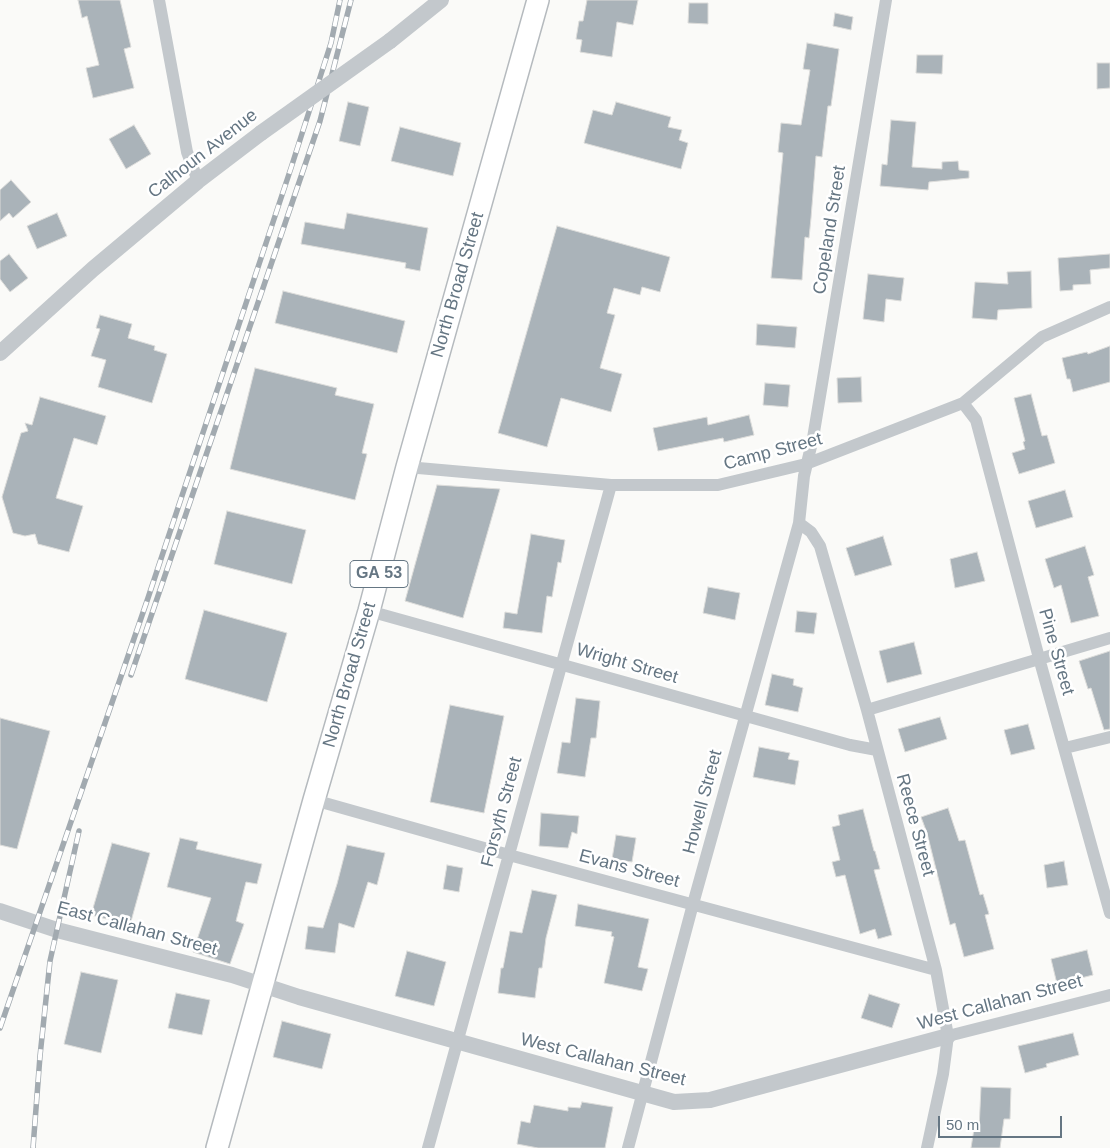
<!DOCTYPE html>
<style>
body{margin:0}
#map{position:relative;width:1110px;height:1148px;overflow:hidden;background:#fafaf8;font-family:Arial,sans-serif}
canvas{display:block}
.scale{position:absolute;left:938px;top:1116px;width:124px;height:22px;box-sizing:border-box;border:2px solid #657683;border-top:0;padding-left:6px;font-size:15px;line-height:18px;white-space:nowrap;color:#657683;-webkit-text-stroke:4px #fff;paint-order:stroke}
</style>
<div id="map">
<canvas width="1110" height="1148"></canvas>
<div class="scale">50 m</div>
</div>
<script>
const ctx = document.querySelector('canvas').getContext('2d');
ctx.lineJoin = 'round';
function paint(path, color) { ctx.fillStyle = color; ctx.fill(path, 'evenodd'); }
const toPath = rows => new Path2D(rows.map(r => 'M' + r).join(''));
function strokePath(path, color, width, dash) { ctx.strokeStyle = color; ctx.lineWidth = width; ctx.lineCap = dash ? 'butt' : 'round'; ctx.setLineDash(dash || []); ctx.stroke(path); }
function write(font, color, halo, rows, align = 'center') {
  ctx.font = font + ' Arial,sans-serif'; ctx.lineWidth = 5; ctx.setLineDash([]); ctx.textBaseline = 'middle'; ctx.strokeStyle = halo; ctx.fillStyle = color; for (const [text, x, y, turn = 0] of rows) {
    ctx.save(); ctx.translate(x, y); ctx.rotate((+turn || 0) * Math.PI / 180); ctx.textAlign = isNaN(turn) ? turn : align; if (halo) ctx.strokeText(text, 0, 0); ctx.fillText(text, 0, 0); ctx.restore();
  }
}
const building = toPath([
 [78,0,120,0,131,47,124,49,134,88,93,98,86,68,99,65,87,16,82,18,78,0],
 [587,0,638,0,633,25,617,22,612,57,580,52,582,40,576,39,579,21,583,21,587,0],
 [689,3,708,3,708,24,688,23,689,3],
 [835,13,853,17,851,30,833,26,835,13],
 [807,43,839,49,831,106,828,106,822,157,816,156,811,218,809,238,805,237,802,280,771,278,783,153,778,152,781,123,801,125,810,70,803,69,807,43],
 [917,55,943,55,942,74,916,73,917,55],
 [1097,63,1110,63,1110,88,1097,89,1097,63],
 [348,102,369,107,360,146,339,141,348,102],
 [616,102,671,117,668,127,682,130,679,140,688,143,681,169,584,143,593,110,612,115,616,102],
 [891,120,916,122,912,167,942,169,942,162,958,161,959,170,969,171,969,178,929,182,928,190,880,186,882,164,887,165,891,120],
 [134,125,151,154,126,169,109,139,134,125],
 [400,127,461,143,453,176,391,161,400,127],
 [11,180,31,202,13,218,9,213,0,221,0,190,11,180],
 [57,213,67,236,37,249,27,226,57,213],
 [347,213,428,228,420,271,405,268,406,263,301,244,305,222,344,229,347,213],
 [557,226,670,257,660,292,642,287,640,295,614,288,607,313,615,315,600,368,622,374,611,412,561,398,547,447,498,433,557,226],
 [9,254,28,278,10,292,0,279,0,261,9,254],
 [1110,254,1110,268,1090,270,1091,284,1073,285,1073,290,1060,291,1058,258,1110,254],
 [1031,271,1032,308,998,310,997,320,972,318,975,282,1008,284,1007,272,1031,271],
 [868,274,904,278,901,301,886,299,884,322,863,319,868,274],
 [283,291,405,321,397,353,275,323,283,291],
 [100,315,132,324,128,338,155,346,154,350,167,354,152,403,98,387,106,360,91,356,100,329,96,328,100,315],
 [757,324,797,327,795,348,756,345,757,324],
 [1110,346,1110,382,1073,392,1070,379,1067,379,1062,358,1087,352,1088,354,1110,346],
 [255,368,337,388,335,395,374,404,362,453,367,454,355,500,230,469,255,368],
 [861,377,862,402,838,403,837,378,861,377],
 [765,383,790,385,788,407,763,405,765,383],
 [1031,394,1042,436,1047,435,1055,463,1019,474,1012,453,1025,449,1023,442,1025,441,1014,398,1031,394],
 [40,397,106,416,97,445,74,438,56,498,83,506,69,552,38,544,35,534,25,536,13,533,2,497,21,433,28,431,25,423,32,425,40,397],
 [749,415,754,435,724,442,723,438,658,451,653,428,707,417,708,425,749,415],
 [437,485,500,489,463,618,405,601,437,485],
 [1065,490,1073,517,1036,528,1028,501,1065,490],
 [227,511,306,530,292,584,214,564,227,511],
 [531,534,565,540,561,563,558,562,552,597,547,596,542,633,503,628,505,612,517,614,531,534],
 [883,536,892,565,855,576,846,548,883,536],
 [1085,546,1094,575,1088,577,1099,616,1071,623,1061,585,1054,588,1045,559,1085,546],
 [977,552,985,581,955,588,950,559,977,552],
 [708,587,740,593,735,620,703,613,708,587],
 [204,610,287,633,267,702,185,679,204,610],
 [797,611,817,613,814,634,795,632,797,611],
 [914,642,922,674,887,683,879,651,914,642],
 [1110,651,1110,729,1104,730,1091,688,1088,689,1079,661,1110,651],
 [772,674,794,679,793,685,803,688,798,712,765,705,772,674],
 [576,698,600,701,596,738,591,738,585,777,557,773,562,742,570,743,576,698],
 [450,705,504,716,484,813,430,802,450,705],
 [940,717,947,739,905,752,898,729,940,717],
 [0,718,50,731,17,849,0,845,0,718],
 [1028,724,1035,749,1011,755,1004,730,1028,724],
 [759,747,790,753,788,759,799,761,795,785,753,777,759,747],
 [948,808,959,841,965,840,980,895,983,894,989,914,985,915,994,949,964,957,955,923,950,925,927,833,921,817,948,808],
 [863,809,874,851,875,851,880,869,874,870,892,935,878,939,875,929,860,934,845,875,836,877,832,862,840,860,832,827,840,825,838,815,863,809],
 [541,813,579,816,577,834,572,832,568,848,539,846,541,813],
 [616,835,636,838,632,862,612,859,616,835],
 [180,838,198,842,196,849,262,864,257,884,246,882,236,921,244,924,230,964,193,952,211,898,167,887,180,838],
 [112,843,150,853,130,925,91,915,112,843],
 [347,845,385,853,377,885,368,882,354,928,339,923,335,953,305,949,308,926,323,928,337,884,347,845],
 [1064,861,1068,885,1047,888,1044,865,1064,861],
 [447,865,463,868,459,892,443,889,447,865],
 [532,890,557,895,546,938,542,968,539,968,535,998,498,993,501,968,503,968,510,931,522,933,532,890],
 [578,904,649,919,638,967,648,969,642,991,604,983,614,937,611,936,612,932,575,926,578,904],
 [1087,950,1093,975,1057,984,1051,959,1087,950],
 [407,951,446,962,434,1006,395,996,407,951],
 [81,972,118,980,101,1053,64,1044,81,972],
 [176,993,210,1000,202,1035,168,1028,176,993],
 [869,994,900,1004,892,1028,861,1018,869,994],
 [282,1021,331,1034,322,1069,273,1057,282,1021],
 [1073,1033,1079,1055,1046,1064,1047,1067,1025,1073,1018,1046,1073,1033],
 [981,1087,1011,1088,1010,1119,1004,1119,1000,1148,971,1148,974,1129,979,1130,981,1087],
 [582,1102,613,1107,605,1148,538,1148,517,1144,521,1121,530,1123,534,1105,568,1111,568,1107,580,1108,582,1102]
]);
paint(building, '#aab3b9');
strokePath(building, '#dcdcda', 1);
const primary = toPath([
 [217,1148,314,800,369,611,407,467,538,0]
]);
strokePath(primary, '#b5babe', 24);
strokePath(toPath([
 [159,0,187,152,198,181],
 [963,403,976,420,1039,658,1110,913],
 [407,467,611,485,718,485,806,464,963,403,1042,337,1110,307],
 [799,523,811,532,820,546,867,710,936,970,948,1036,943,1074,927,1148],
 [369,611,850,745,877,750],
 [867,710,1110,638],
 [1065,748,1110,737],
 [314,800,509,855,936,970],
 [948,1036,1110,995],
 [428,1148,611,485],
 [628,1148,693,904,799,523,804,476,813,438,886,0]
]), '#c3c8cc', 12);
strokePath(toPath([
 [390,41,441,0],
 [0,353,93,269,198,181,261,133],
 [0,911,57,930,232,975,299,997,674,1102,710,1100,948,1036]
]), '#c3c8cc', 16);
strokePath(primary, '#fff', 21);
const rail = toPath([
 [131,675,320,121,351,0],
 [0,1028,148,598,291,168,331,43,340,0],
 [33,1148,40,1056,50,961,79,831]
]);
strokePath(rail, '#a2aab0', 5.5);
strokePath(rail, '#fff', 4, [11]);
strokePath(toPath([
 [261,133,390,41]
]), '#c3c8cc', 16);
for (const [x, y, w] of [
 [379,574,58]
]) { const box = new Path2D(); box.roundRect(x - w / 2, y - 13.5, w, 27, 4); ctx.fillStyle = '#fff'; ctx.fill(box); strokePath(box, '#657683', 1); }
write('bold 16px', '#657683', null, [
 ["GA 53",379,574]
]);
write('18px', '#657683', '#fff', [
 ["Calhoun Avenue",203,154,-38],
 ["Copeland Street",830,230,-81],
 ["North Broad Street",458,285,-74],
 ["Camp Street",773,452,-15],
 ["Pine Street",1056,652,74],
 ["Wright Street",627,664,16],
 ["North Broad Street",350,675,-74],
 ["Howell Street",703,802,-75],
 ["Forsyth Street",502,812,-75],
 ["Reece Street",915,825,75],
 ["Evans Street",629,869,15],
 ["East Callahan Street",137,929,15],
 ["West Callahan Street",1000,1003,-15],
 ["West Callahan Street",603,1060,14]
]);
</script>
